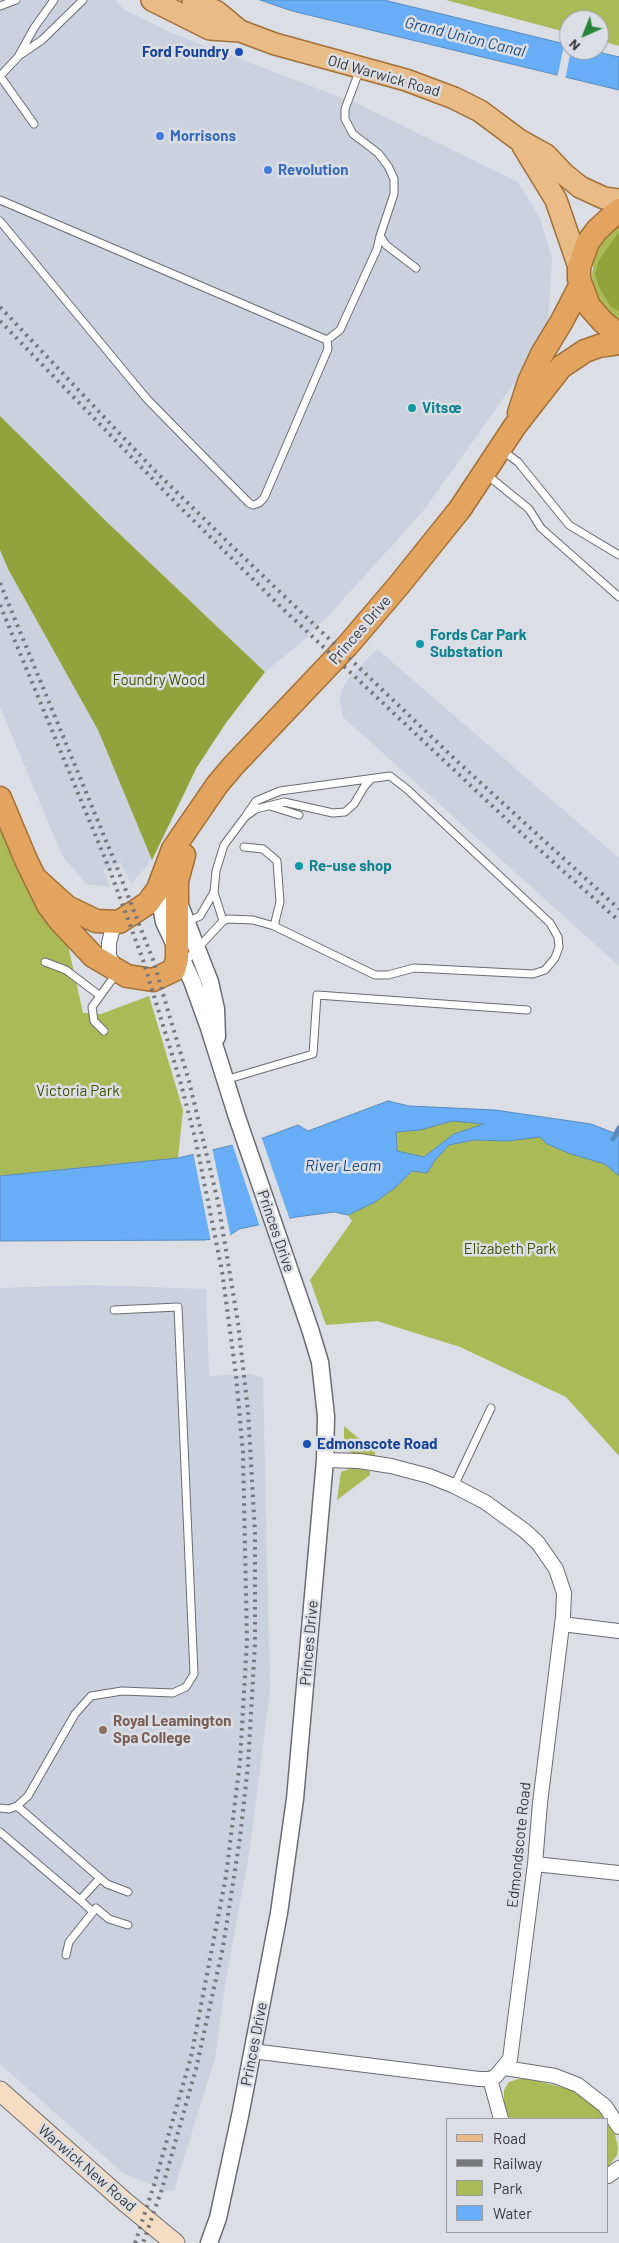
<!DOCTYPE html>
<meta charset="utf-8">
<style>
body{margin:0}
#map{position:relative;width:619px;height:2243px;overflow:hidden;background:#dbdee5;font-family:Barlow,sans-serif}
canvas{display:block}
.legend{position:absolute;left:446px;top:2118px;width:162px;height:115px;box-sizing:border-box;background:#dbdee5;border:1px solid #9a9ca1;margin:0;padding:6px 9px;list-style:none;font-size:15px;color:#38393b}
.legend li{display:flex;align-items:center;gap:10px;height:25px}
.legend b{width:25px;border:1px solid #9a9ca1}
.north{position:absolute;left:559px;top:10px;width:50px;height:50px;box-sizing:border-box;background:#dbdee5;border:1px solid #9a9ca1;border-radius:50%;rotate:224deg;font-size:14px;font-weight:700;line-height:20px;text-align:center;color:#38393b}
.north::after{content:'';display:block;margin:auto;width:18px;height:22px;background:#258538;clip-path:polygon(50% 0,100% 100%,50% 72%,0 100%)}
</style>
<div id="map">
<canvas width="619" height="2243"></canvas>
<ul class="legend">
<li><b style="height:6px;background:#e9bb86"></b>Road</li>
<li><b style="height:6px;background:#75777b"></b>Railway</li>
<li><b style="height:14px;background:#a9ba56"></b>Park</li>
<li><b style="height:14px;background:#67aef6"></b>Water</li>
</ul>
<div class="north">N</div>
</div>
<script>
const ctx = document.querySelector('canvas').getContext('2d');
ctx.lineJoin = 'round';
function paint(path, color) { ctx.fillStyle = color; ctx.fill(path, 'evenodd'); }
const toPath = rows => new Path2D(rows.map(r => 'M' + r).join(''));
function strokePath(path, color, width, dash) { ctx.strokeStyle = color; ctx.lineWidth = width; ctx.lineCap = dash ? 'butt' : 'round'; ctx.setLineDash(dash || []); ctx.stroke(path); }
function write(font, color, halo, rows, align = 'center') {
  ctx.font = font + ' Barlow,sans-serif'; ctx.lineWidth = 5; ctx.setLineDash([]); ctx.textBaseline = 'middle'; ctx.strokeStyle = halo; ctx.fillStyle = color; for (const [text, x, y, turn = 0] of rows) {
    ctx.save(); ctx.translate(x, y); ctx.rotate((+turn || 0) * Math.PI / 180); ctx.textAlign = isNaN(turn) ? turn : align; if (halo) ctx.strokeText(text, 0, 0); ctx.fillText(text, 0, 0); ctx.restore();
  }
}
paint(toPath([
 [0,0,115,0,125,10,172,33,358,104,518,182,540,218,552,259,547,337,424,510,331,613,304,640,265,672,109,524,0,416],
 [0,550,8,569,98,730,152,860,131,884,121,863,103,870,110,887,86,884,62,855,0,707],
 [377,649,619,858,619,966,343,717,340,703,341,691,348,679],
 [90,1285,206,1289,209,1376,251,1374,263,1378,270,1690,250,1848,226,1979,215,2058,174,2190,166,2191,123,2173,0,2064,0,1288]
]), '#cbd1de');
paint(toPath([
 [446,0,619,0,619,46,599,40,599,20,569,20,569,33],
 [619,224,619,322,603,308,595,293,592,276,594,258,600,242],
 [0,823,67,941,83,1013,101,1014,149,996,183,1110,178,1158,0,1176],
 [452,1121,485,1124,454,1134,424,1158,397,1151,396,1132,420,1130],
 [540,1136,547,1144,571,1154,605,1164,619,1176,619,1456,566,1397,460,1347,377,1321,326,1325,310,1280,352,1221,348,1215,375,1202,396,1187,413,1171,427,1173,435,1160,449,1145,474,1140,507,1141],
 [344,1426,375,1452,375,1456,352,1453,344,1449],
 [352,1468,370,1471,370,1475,337,1500,341,1472],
 [518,2079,529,2079,573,2090,599,2109,607,2119,510,2119,504,2105,504,2090,509,2082],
 [608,2120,615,2134,618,2148,617,2155,608,2167]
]), '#a9ba56');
paint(toPath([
 [619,232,619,311,611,307,599,287,595,274,599,260],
 [0,416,109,524,265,672,226,723,197,767,152,860,98,730,8,569,0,550]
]), '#92a33d');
const water = toPath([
 [260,0,384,0,569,45,569,50,590,50,619,57,619,90,292,11,260,0],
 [388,1101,409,1106,495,1110,591,1124,619,1135,619,1176,605,1164,571,1154,547,1144,540,1137,507,1141,474,1140,449,1145,435,1160,427,1173,412,1171,396,1187,375,1202,348,1215,334,1212,296,1217,239,1229,229,1236,205,1240,0,1241,0,1176,178,1158,263,1138,298,1125,308,1131,388,1101],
 [452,1121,484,1124,454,1134,424,1157,397,1151,396,1132,420,1130,452,1121]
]);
paint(water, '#67aef6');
strokePath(water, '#598bbe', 1);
paint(toPath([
 [565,41,569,42,569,50,571,50,565,80,557,78],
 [261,1136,290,1220,260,1227,232,1143],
 [212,1147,231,1238,211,1242,193,1152]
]), '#dbdee5');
strokePath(toPath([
 [613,1139,619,1128]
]), '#598bbe', 5);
const service = toPath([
 [0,6,16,0],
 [20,55,42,40,83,0],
 [360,69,345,109,345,119,353,134,378,153,388,166,394,179,394,194,380,236,386,245,416,268],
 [0,76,18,57,34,28,54,0],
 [0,76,34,124],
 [0,200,327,340,328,349,264,498,259,503,253,505,249,503,147,399,0,221],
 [327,340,340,330,377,249,380,236],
 [503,451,518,462,569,525,619,555],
 [486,474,529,509,541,528,619,597],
 [270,806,299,815],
 [244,847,263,849,277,861,280,902,274,926],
 [223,921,214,892,216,871,224,845,245,817,256,809,284,802,333,813,345,812,354,804,364,787,371,779],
 [187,922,200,916,214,892],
 [45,962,66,970,99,995],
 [184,963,223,921,228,919,253,920,274,926,375,975,388,975,414,968,533,974,545,970,555,958,559,947,558,937,550,923,408,790,390,776,280,791,256,801,245,817],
 [104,1031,94,1021,92,1007,116,974],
 [225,1080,313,1054,317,995,527,1010],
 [454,1486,491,1408],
 [0,1808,9,1809,17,1806,28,1796,75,1714,91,1696,122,1691,173,1693,186,1687,194,1674,178,1307,114,1310],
 [0,1832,80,1900,100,1878,17,1806],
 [100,1878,107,1884,128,1892],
 [80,1900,93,1912,96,1908,109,1919,128,1925],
 [66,1955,69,1942,93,1912]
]);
const minor = toPath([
 [116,969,109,956,109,943,112,931,119,922],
 [562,1624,619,1631],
 [535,1864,619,1873],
 [252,2051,479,2079,490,2079,496,2076,510,2059,535,1864,540,1803,563,1617,564,1593,556,1569,538,1543,525,1531,485,1502,454,1486,429,1476,391,1466,359,1461,325,1460],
 [505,2068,555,2076,578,2085,605,2106,619,2127],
 [490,2079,501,2119],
 [608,2176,619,2168]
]);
const tertiary = toPath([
 [158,889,164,922,192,981,209,1028,237,1117,310,1329,320,1362,326,1416,325,1460,295,1799,279,1913,240,2116,218,2218,209,2243],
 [181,908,210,982,216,1009,217,1037]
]);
const secondary = toPath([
 [0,2091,125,2202,175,2243]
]);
const primary = toPath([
 [152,0,210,29,240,31,275,44,406,80,454,98,480,111,519,140,546,155,564,174,580,187,604,198,619,200],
 [193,0,217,12,240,31],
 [523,146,556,200,579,267]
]);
const trunk = toPath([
 [619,210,597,230,588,242,579,267,579,279,589,306,603,322,619,335],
 [519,413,529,382,542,354,562,321,580,286],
 [0,798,26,860,48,905,60,921,93,956,127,976,153,980,174,970,177,959,177,881,184,855],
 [35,878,67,907,96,921,119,922,148,903,158,889,173,849,217,785,233,766,347,646,399,585,460,509,515,426,561,367,585,351,599,346,619,343]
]);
strokePath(service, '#6a6c72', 9);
strokePath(minor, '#6a6c72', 16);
strokePath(tertiary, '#6a6c72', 19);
strokePath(secondary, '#6a6c72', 21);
strokePath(primary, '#a17037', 24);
strokePath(trunk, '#a17037', 25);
strokePath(service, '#fff', 7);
strokePath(minor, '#fff', 14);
strokePath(tertiary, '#fff', 16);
strokePath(secondary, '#f4ddc2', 19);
strokePath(primary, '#e9bb86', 21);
strokePath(trunk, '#e2a45e', 22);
strokePath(toPath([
 [0,307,156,472,236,550,459,763,619,909],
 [0,321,175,502,282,608,521,833,619,921],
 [0,583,116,865,153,960,171,1021,189,1081,218,1202,238,1323,248,1411,255,1533,255,1643,248,1765,240,1838,223,1947,196,2069,162,2189,143,2243],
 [0,605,109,868,143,960,181,1084,196,1142,222,1271,236,1375,243,1453,247,1641,240,1761,226,1876,191,2057,154,2185,135,2243]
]), '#75777b', 4, [2.5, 5]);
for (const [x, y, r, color] of [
 [239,52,5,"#1a4fb4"],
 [160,136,5,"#3f7fe0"],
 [268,170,5,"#3f7fe0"],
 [412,408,5,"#0f9aa8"],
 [420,644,5,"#0f9aa8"],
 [299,866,5,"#0f9aa8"],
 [307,1444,5,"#1a4fb4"],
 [103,1730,5,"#8d6e63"]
]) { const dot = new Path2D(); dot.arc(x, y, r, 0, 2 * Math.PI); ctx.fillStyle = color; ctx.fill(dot); strokePath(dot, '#dbdee5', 2); }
write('bold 15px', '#164399', '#dbdee5', [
 ["Ford Foundry",229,52],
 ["Edmonscote Road",317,1444,"left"]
], 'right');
write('15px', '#38393b', '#dbdee5', [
 ["Old Warwick Road",384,76,16],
 ["Princes Drive",360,630,-49],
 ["Princes Drive",276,1231,71],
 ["Princes Drive",309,1643,-85],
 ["Edmondscote Road",519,1845,-84],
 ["Princes Drive",254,2044,-79],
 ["Warwick New Road",87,2168,41]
]);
write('bold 15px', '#366cbe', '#dbdee5', [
 ["Morrisons",170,136],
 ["Revolution",278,170]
], 'left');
write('bold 15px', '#0d838f', '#dbdee5', [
 ["Vitsœ",422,408],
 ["Fords Car Park",430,635],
 ["Substation",430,652],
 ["Re-use shop",309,866]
], 'left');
write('15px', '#485202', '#dbdee5', [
 ["Foundry Wood",159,680],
 ["Victoria Park",78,1091],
 ["Elizabeth Park",510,1249]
]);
write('bold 15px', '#785e54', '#dbdee5', [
 ["Royal Leamington",113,1721],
 ["Spa College",113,1738]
], 'left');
write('italic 16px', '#1d4d7d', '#dbdee5', [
 ["Grand Union Canal",465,37,14],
 ["River Leam",343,1166]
]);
</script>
